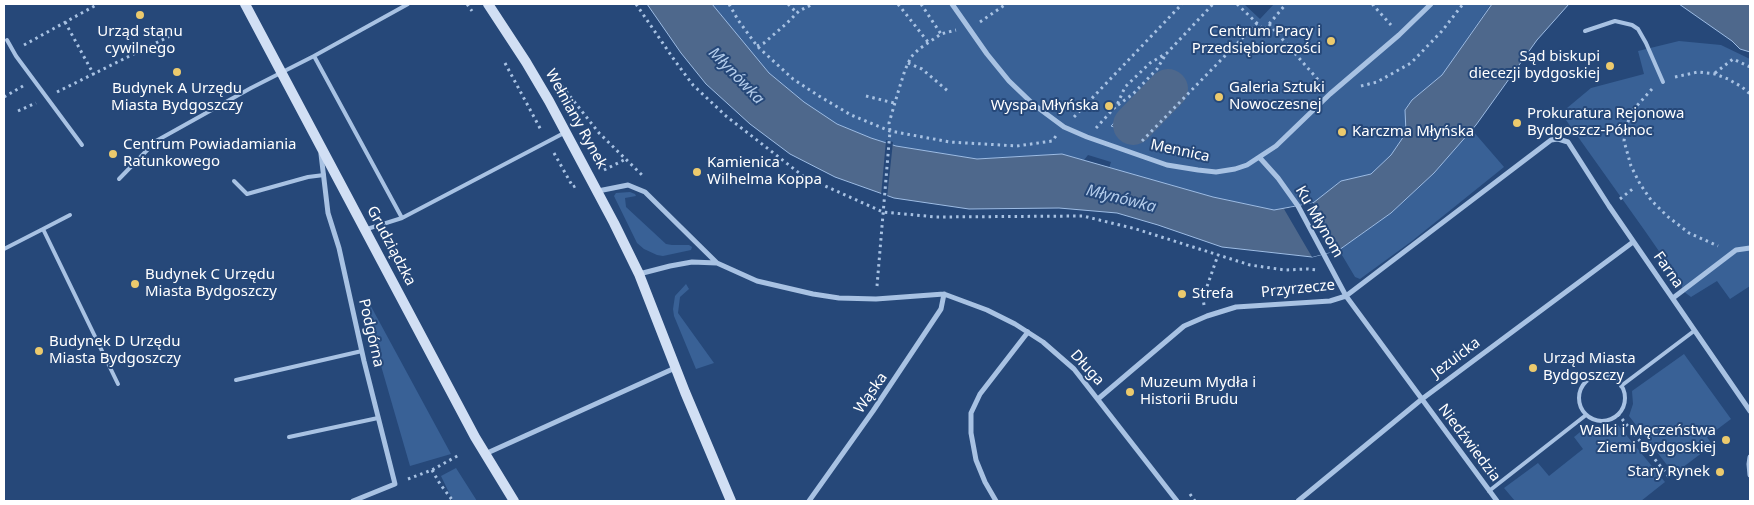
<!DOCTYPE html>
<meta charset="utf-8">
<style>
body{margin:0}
#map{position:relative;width:1754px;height:505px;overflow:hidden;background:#264879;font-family:"Noto Sans",sans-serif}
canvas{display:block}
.frame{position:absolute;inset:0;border:5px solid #fff;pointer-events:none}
</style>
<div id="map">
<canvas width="1754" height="505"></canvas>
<div class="frame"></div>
</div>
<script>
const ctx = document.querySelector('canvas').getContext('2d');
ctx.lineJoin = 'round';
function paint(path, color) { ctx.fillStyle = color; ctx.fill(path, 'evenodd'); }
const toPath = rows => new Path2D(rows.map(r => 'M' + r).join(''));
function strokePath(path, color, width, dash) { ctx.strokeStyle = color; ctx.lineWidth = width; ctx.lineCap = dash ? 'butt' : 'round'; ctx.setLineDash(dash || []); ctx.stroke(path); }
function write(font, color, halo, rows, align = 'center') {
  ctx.font = font + ' "Noto Sans",sans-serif'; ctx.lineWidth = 4; ctx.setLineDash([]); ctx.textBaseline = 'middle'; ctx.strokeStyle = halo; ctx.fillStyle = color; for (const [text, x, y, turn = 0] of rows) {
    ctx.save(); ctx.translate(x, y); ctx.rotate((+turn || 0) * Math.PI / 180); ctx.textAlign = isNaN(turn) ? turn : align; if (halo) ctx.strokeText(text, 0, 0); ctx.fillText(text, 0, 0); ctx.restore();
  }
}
paint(toPath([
 [712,4,1244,4,1260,19,1274,4,1491,4,1442,75,1412,100,1405,109,1406,133,1391,155,1371,174,1341,181,1313,203,1274,210,1213,197,1109,168,1111,162,1088,155,1084,160,1062,154,977,159,896,146,871,138,837,124,804,102,769,73],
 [1679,41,1721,45,1750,59,1750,286,1730,299,1717,281,1691,297,1683,291,1681,283,1645,231,1561,113,1591,88,1644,74,1638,51],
 [1472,130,1504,167,1412,241,1360,279,1355,277,1339,250,1391,213,1434,173],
 [630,192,635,194,636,196,625,198,626,207,666,244,672,245,689,245,692,247,691,250,663,256,657,255,644,249,637,243,614,196,616,193],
 [686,284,689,289,680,297,678,313,714,363,696,369,674,316,673,309,675,296],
 [367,299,451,454,410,466,362,300],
 [1684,354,1731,419,1707,437,1711,443,1711,446,1674,474,1629,416,1633,404,1632,391],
 [1618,425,1665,482,1641,501,1515,501,1504,488,1538,463,1549,476,1583,449,1574,437,1585,428,1605,431,1612,429],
 [456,468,477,501,453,501,441,476]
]), '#396196');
const water = toPath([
 [647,4,712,4,769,73,804,102,837,124,871,138,896,146,977,159,1062,154,1213,197,1274,210,1313,203,1341,181,1371,174,1391,155,1406,133,1405,110,1412,100,1442,75,1492,4,1569,4,1537,40,1476,125,1434,173,1391,213,1339,250,1312,257,1222,247,1158,225,1117,213,1059,208,969,209,894,198,835,177,790,154,750,124,706,84,681,53,647,4],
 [1679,4,1750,4,1750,52,1740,49,1732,41,1679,4],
 [1135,101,1157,121,1141,137,1111,126,1135,101]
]);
paint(water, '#4e688c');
strokePath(water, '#9dbce4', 1);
paint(toPath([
 [886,140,893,142,887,198,881,196],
 [1313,203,1339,250,1312,257,1284,209]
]), '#264879');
strokePath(toPath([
 [1133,125,1168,89]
]), '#4e688c', 40);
strokePath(toPath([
 [467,4,472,11],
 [636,4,675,61,693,85,726,116,803,176,883,212,936,217,1083,216,1136,229,1250,265,1285,270,1308,269,1317,270],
 [729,4,738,20,757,46,793,79,819,96,851,115,890,131,950,142,1017,146,1052,141,1056,136],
 [788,4,797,13],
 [898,4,928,42],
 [921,4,941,34],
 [1237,4,1264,30,1286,4],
 [1374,4,1373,5,1391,25],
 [65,22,94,75],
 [980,22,1006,4],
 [1269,24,1321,83],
 [24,45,98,4],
 [757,46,764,43,786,24,799,11,813,4],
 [505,63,541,130],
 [908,63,922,69,949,92],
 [1715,73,1733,59,1750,67],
 [1675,77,1698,72,1715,74,1728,79,1742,87,1750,94],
 [558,81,599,133,642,175],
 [1361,86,1377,82,1411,63,1442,31,1463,4],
 [1652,89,1634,109,1626,126,1624,141,1631,166,1640,184,1651,200,1667,216,1689,233,1718,246],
 [57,92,174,34],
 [866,96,894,103],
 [4,97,23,86],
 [1118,105,1133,94,1157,69,1166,54],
 [18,111,36,103],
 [1074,117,1182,4],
 [1096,128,1117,105,1125,87,1150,63,1167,53,1213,4],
 [1142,141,1257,23],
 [554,153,573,187,577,185],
 [604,170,626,159],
 [1620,199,1635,187],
 [877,286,890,131,889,123,899,89,905,70,911,57,919,49,941,34,956,30],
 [1204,305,1203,298,1218,255],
 [1618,414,1670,478],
 [432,470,440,484,453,501],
 [408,479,432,470,459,455],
 [1190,494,1195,501]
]), '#a8c2e3', 3, [2.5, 4]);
strokePath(toPath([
 [1585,31,1615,21,1632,25,1638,29,1646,43,1663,82],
 [7,40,16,56,82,145],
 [119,179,156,141,251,88,314,56],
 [234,181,247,194,308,177,324,175],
 [402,218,314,56,408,4],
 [43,229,70,215],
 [367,229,402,218,564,133],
 [4,249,43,229,118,384],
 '1579 398a23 23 0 1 1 46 0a23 23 0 1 1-46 0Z',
 [236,380,362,351],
 [1621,386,1694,331],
 [289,437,378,418],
 [1489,491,1586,415]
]), '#a8c2e3', 4);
strokePath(toPath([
 [952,4,987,54,1009,81,1033,104,1064,127,1087,137,1167,165,1198,170,1216,172,1235,169,1247,165,1276,146,1330,94,1399,35,1431,4],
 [321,154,328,213,339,248,364,361,395,484,353,501],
 [1260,158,1278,178,1298,206,1346,296,1497,501],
 [598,191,628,185,645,192,717,263,757,281,813,294,839,298,876,299,944,294,987,310,1015,324,1043,342,1074,369,1177,501],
 [639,274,670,266,692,262,717,263],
 [1673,298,1736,250,1750,248],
 [1098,399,1184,326,1207,316,1236,307,1330,301,1346,296,1551,140,1558,139,1568,142,1609,206,1750,411],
 [485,454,675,368],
 [1750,457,1749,464,1750,475],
 [809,501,873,411,941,309,944,294],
 [996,501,985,482,976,460,971,433,971,413,980,394,1028,332],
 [1298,501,1422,399,1633,242]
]), '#a8c2e3', 5);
strokePath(toPath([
 [245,4,475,437,514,501],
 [488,4,526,62,549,101,614,223,639,274,685,392,731,501]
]), '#d1dff4', 10);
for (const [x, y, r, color] of [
 [140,15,5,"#ecca6d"],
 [1331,41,5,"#ecca6d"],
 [1610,66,5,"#ecca6d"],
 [177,72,5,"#ecca6d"],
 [1219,97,5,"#ecca6d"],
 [1109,106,5,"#ecca6d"],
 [1517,123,5,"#ecca6d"],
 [1342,132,5,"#ecca6d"],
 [113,154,5,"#ecca6d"],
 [697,172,5,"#ecca6d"],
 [135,284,5,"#ecca6d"],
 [1182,294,5,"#ecca6d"],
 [39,351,5,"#ecca6d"],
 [1533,368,5,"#ecca6d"],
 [1130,392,5,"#ecca6d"],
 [1726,440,5,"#ecca6d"],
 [1720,472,5,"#ecca6d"]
]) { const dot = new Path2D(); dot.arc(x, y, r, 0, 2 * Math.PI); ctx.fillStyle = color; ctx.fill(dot); strokePath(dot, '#264879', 2); }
write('15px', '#fff', '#264879', [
 ["Urząd stanu",140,32,"center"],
 ["cywilnego",140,49,"center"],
 ["Centrum Pracy i",1321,32,"right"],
 ["Przedsiębiorczości",1321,49,"right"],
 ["Sąd biskupi",1600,57,"right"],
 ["diecezji bydgoskiej",1600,74,"right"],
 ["Galeria Sztuki",1229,88],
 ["Nowoczesnej",1229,105],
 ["Budynek A Urzędu",177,89,"center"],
 ["Miasta Bydgoszczy",177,106,"center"],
 ["Wyspa Młyńska",1099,106,"right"],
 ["Prokuratura Rejonowa",1527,114],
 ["Bydgoszcz-Północ",1527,131],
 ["Karczma Młyńska",1352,132],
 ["Centrum Powiadamiania",123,145],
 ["Ratunkowego",123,162],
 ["Kamienica",707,163],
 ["Wilhelma Koppa",707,180],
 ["Budynek C Urzędu",145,275],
 ["Miasta Bydgoszczy",145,292],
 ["Strefa",1192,294],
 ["Budynek D Urzędu",49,342],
 ["Miasta Bydgoszczy",49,359],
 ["Urząd Miasta",1543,359],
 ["Bydgoszczy",1543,376],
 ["Muzeum Mydła i",1140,383],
 ["Historii Brudu",1140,400],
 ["Walki i Męczeństwa",1716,431,"right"],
 ["Ziemi Bydgoskiej",1716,448,"right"],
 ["Stary Rynek",1710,472,"right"]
], 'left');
write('15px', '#fff', '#264879', [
 ["Wełniany Rynek",576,119,61],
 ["Mennica",1180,151,12],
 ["Ku Młynom",1319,222,60],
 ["Grudziądzka",391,246,62],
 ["Farna",1668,270,55],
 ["Przyrzecze",1298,289,-6],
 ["Podgórna",371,333,77],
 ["Jezuicka",1456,358,-37],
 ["Długa",1087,368,48],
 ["Wąska",871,393,-55],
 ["Niedźwiedzia",1469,443,53]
]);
write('italic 16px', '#b3cceb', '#264879', [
 ["Młynówka",736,76,46],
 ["Młynówka",1121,199,14]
]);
</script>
